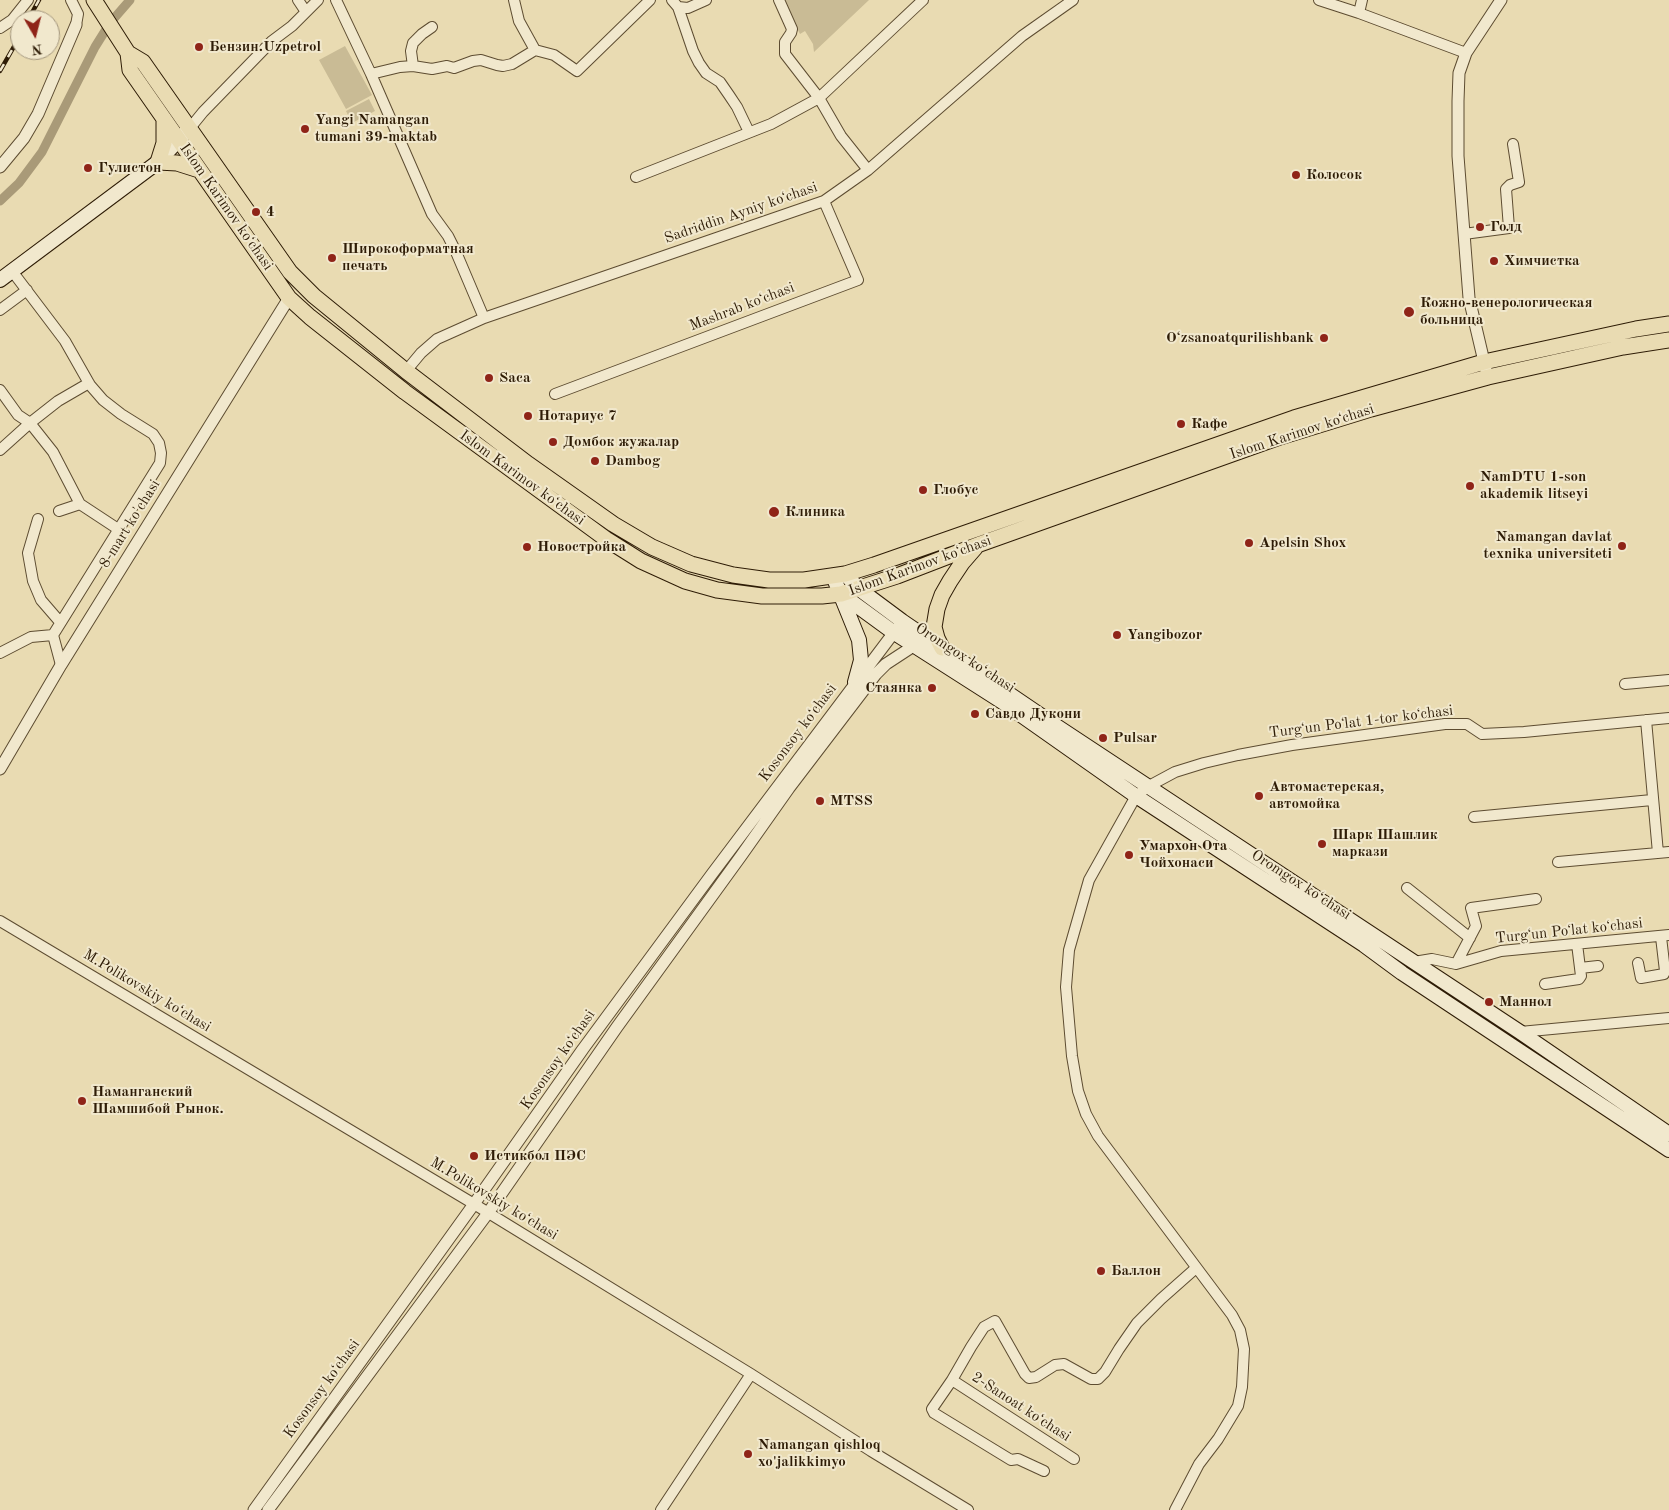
<!DOCTYPE html>
<meta charset="utf-8">
<style>
body{margin:0}
#map{position:relative;width:1669px;height:1510px;overflow:hidden;background:#e9dbb2;font-family:"Old Standard TT",serif}
canvas{display:block}
.north{position:absolute;left:10px;top:10px;width:50px;height:50px;box-sizing:border-box;background:#f1e8cd;border:1px solid #a3967d;border-radius:50%;rotate:172deg;font-size:14px;font-weight:700;line-height:20px;text-align:center;color:#2e1c06}
.north::after{content:'';display:block;margin:auto;width:18px;height:22px;background:#8f2418;clip-path:polygon(50% 0,100% 100%,50% 72%,0 100%)}
</style>
<div id="map">
<canvas width="1669" height="1510"></canvas>
<div class="north">N</div>
</div>
<script>
const ctx = document.querySelector('canvas').getContext('2d');
ctx.lineJoin = 'round';
function paint(path, color) { ctx.fillStyle = color; ctx.fill(path, 'evenodd'); }
const toPath = rows => new Path2D(rows.map(r => 'M' + r).join(''));
function strokePath(path, color, width, dash) { ctx.strokeStyle = color; ctx.lineWidth = width; ctx.lineCap = dash ? 'butt' : 'round'; ctx.setLineDash(dash || []); ctx.stroke(path); }
function write(font, color, halo, rows, align = 'center') {
  ctx.font = font + ' "Old Standard TT",serif'; ctx.lineWidth = 4; ctx.setLineDash([]); ctx.textBaseline = 'middle'; ctx.strokeStyle = halo; ctx.fillStyle = color; for (const [text, x, y, turn = 0] of rows) {
    ctx.save(); ctx.translate(x, y); ctx.rotate((+turn || 0) * Math.PI / 180); ctx.textAlign = isNaN(turn) ? turn : align; if (halo) ctx.strokeText(text, 0, 0); ctx.fillText(text, 0, 0); ctx.restore();
  }
}
paint(toPath([
 [782,0,869,0,814,52,813,44,805,31,800,34],
 [345,46,372,95,346,109,319,60],
 [369,99,375,111,352,123,346,111]
]), '#c9bb95');
strokePath(toPath([
 [0,201,19,183,42,152,95,47,110,23,130,0]
]), '#a99a78', 9);
const minor = toPath([
 [71,0,78,14,76,25],
 [298,0,306,12],
 [336,0,371,74,432,214,448,236,456,252,484,318],
 [514,0,519,21,535,50,554,55,577,71,650,0],
 [672,0,678,7,693,51,699,63,706,73,720,82,729,95,737,107,749,132],
 [1319,0,1359,13,1466,53],
 [678,7,688,8,706,0],
 [1359,13,1362,0],
 [0,28,12,20,28,0],
 [413,66,411,51,413,43,422,34,432,27],
 [371,74,400,67,413,66,432,69,447,66,454,68,473,61,481,60,497,65,503,66,512,64,535,50],
 [190,128,203,112,272,41,292,26,318,0],
 [868,170,841,136,819,98,923,0],
 [636,177,771,124,819,98,785,54,785,42,791,33,792,29,779,0],
 [1464,234,1509,228,1506,189,1510,185,1519,182,1513,144],
 [12,271,65,341,90,385,103,400,121,414,153,434,159,443,161,453,160,463,53,635,61,665],
 [0,310,27,290],
 [406,371,421,353,437,339,484,318,824,201,868,170,1022,36,1073,0],
 [0,390,18,415,30,423,53,452,80,504,118,529],
 [555,394,858,280,824,201],
 [0,450,30,423,58,401,89,383],
 [59,511,80,504],
 [38,519,28,553,33,581,41,600,60,622],
 [0,653,31,637,53,635],
 [1625,684,1669,680],
 [1646,720,1658,853],
 [1474,817,1652,800],
 [1558,862,1669,852],
 [1407,888,1470,938],
 [0,921,474,1204,751,1374,871,1451,968,1510],
 [1414,962,1432,959,1456,964,1501,951,1669,935],
 [1638,963,1641,978,1664,974,1665,971,1661,937],
 [1456,964,1476,926,1471,908,1536,899],
 [1580,968,1598,966],
 [1545,984,1579,979,1581,976,1577,944],
 [1520,1032,1669,1018],
 [952,1380,932,1409,934,1413,1011,1460,1018,1459,1044,1471],
 [1074,1459,952,1380,971,1347,984,1327,995,1321,1025,1374,1029,1378,1036,1377,1055,1365,1064,1364,1091,1379,1098,1379,1105,1372,1119,1349,1137,1323,1161,1299,1196,1268],
 [661,1510,751,1374],
 [1175,1510,1199,1464,1218,1439,1238,1406,1242,1387,1244,1349,1240,1330,1232,1315,1098,1136,1086,1114,1078,1091,1072,1056,1066,987,1069,950,1089,880,1136,796,1149,786,1175,772,1204,763,1238,755,1292,745,1445,724,1467,724,1482,734,1524,732,1669,718]
]);
const tertiary = toPath([
 [0,167,24,138,38,114,76,25],
 [1486,370,1469,298,1458,156,1458,101,1459,73,1466,53,1501,0],
 [0,769,61,665,289,298],
 [254,1510,474,1204,583,1049,712,874,898,627],
 [268,1510,488,1213,617,1027,741,856,789,788,876,674,886,664,915,645]
]);
const secondary = toPath([
 [0,280,158,162,185,133],
 [845,574,859,589,902,621,1058,727,1520,1032,1669,1134],
 [833,576,859,640,861,660,855,682],
 [841,594,893,632,1001,701,1136,796,1364,945,1402,973,1669,1150]
]);
const primary = toPath([
 [94,0,128,53,130,70,289,298,310,317,405,392,606,539,641,561,685,581,717,590,762,596,822,596,841,594,897,576,980,544,1277,438,1371,409,1488,377,1623,347,1669,340],
 [128,53,143,62,290,272,314,296,406,371,528,464,613,524,652,547,691,564,733,575,769,580,804,580,845,574,874,565,1294,418,1484,362,1636,329,1669,324],
 [164,120,164,143,158,162,177,163,199,170],
 [942,648,937,638,934,627,937,609,942,595,950,581,962,563,975,548]
]);
strokePath(minor, '#5d4c31', 12);
strokePath(tertiary, '#5d4c31', 13);
strokePath(secondary, '#2e1c06', 16);
strokePath(primary, '#2e1c06', 17);
strokePath(minor, '#f1e8cd', 10);
strokePath(tertiary, '#f1e8cd', 11);
strokePath(secondary, '#f1e8cd', 14);
strokePath(primary, '#e9dbb2', 15);
const rail = toPath([
 [28,20,39,0],
 [0,71,20,36]
]);
strokePath(rail, '#2e1c06', 4.5);
strokePath(rail, '#f1e8cd', 2.5, [8]);
for (const [x, y, r, color] of [
 [199,47,5,"#8f2418"],
 [305,129,5,"#8f2418"],
 [88,168,5,"#8f2418"],
 [1296,175,5,"#8f2418"],
 [256,212,5,"#8f2418"],
 [1480,227,5,"#8f2418"],
 [332,258,5,"#8f2418"],
 [1494,261,5,"#8f2418"],
 [1409,312,6,"#8f2418"],
 [1324,338,5,"#8f2418"],
 [489,378,5,"#8f2418"],
 [528,416,5,"#8f2418"],
 [1181,424,5,"#8f2418"],
 [553,442,5,"#8f2418"],
 [595,461,5,"#8f2418"],
 [1470,486,5,"#8f2418"],
 [923,490,5,"#8f2418"],
 [774,512,6,"#8f2418"],
 [1249,543,5,"#8f2418"],
 [1622,546,5,"#8f2418"],
 [527,547,5,"#8f2418"],
 [1117,635,5,"#8f2418"],
 [932,688,5,"#8f2418"],
 [975,714,5,"#8f2418"],
 [1103,738,5,"#8f2418"],
 [1259,796,5,"#8f2418"],
 [820,801,5,"#8f2418"],
 [1322,844,5,"#8f2418"],
 [1129,855,5,"#8f2418"],
 [1489,1002,5,"#8f2418"],
 [82,1101,5,"#8f2418"],
 [474,1156,5,"#8f2418"],
 [1101,1271,5,"#8f2418"],
 [748,1454,5,"#8f2418"]
]) { const dot = new Path2D(); dot.arc(x, y, r, 0, 2 * Math.PI); ctx.fillStyle = color; ctx.fill(dot); strokePath(dot, '#f1e8cd', 2); }
write('bold 15px', '#2e1c06', '#f1e8cd', [
 ["Бензин.Uzpetrol",209,47],
 ["Yangi Namangan",315,120],
 ["tumani 39-maktab",315,137],
 ["Гулистон",98,168],
 ["Колосок",1306,175],
 ["4",266,212],
 ["Голд",1490,227],
 ["Широкоформатная",342,249],
 ["печать",342,266],
 ["Химчистка",1504,261],
 ["Кожно-венерологическая",1420,303],
 ["больница",1420,320],
 ["Oʻzsanoatqurilishbank",1314,338,"right"],
 ["Saca",499,378],
 ["Нотариус 7",538,416],
 ["Кафе",1191,424],
 ["Домбок жужалар",563,442],
 ["Dambog",605,461],
 ["NamDTU 1-son",1480,477],
 ["akademik litseyi",1480,494],
 ["Глобус",933,490],
 ["Клиника",785,512],
 ["Namangan davlat",1612,537,"right"],
 ["texnika universiteti",1612,554,"right"],
 ["Apelsin Shox",1259,543],
 ["Новостройка",537,547],
 ["Yangibozor",1127,635],
 ["Стаянка",922,688,"right"],
 ["Савдо Дукони",985,714],
 ["Pulsar",1113,738],
 ["Автомастерская,",1269,787],
 ["автомойка",1269,804],
 ["MTSS",830,801],
 ["Шарк Шашлик",1332,835],
 ["маркази",1332,852],
 ["Умархон Ота",1139,846],
 ["Чойхонаси",1139,863],
 ["Маннол",1499,1002],
 ["Наманганский",92,1092],
 ["Шамшибой Рынок.",92,1109],
 ["Истикбол ПЭС",484,1156],
 ["Баллон",1111,1271],
 ["Namangan qishloq",758,1445],
 ["xo'jalikkimyo",758,1462]
], 'left');
write('15px', '#2e1c06', '#f1e8cd', [
 ["Islom Karimov koʻchasi",226,207,55],
 ["Sadriddin Ayniy koʻchasi",741,213,-19],
 ["Mashrab koʻchasi",742,307,-21],
 ["Islom Karimov koʻchasi",1302,432,-18],
 ["Islom Karimov koʻchasi",522,478,36],
 ["8-mart ko'chasi",130,524,-58],
 ["Islom Karimov koʻchasi",920,566,-20],
 ["Oromgox ko‘chasi",965,658,33],
 ["Turgʻun Poʻlat 1-tor koʻchasi",1361,722,-7],
 ["Kosonsoy koʻchasi",798,733,-53],
 ["Oromgox ko‘chasi",1301,885,33],
 ["Turgʻun Poʻlat koʻchasi",1569,931,-6],
 ["M.Polikovskiy koʻchasi",147,991,31],
 ["Kosonsoy koʻchasi",558,1060,-55],
 ["M.Polikovskiy koʻchasi",494,1199,31],
 ["Kosonsoy koʻchasi",322,1389,-54],
 ["2-Sanoat koʻchasi",1021,1407,33]
]);
</script>
